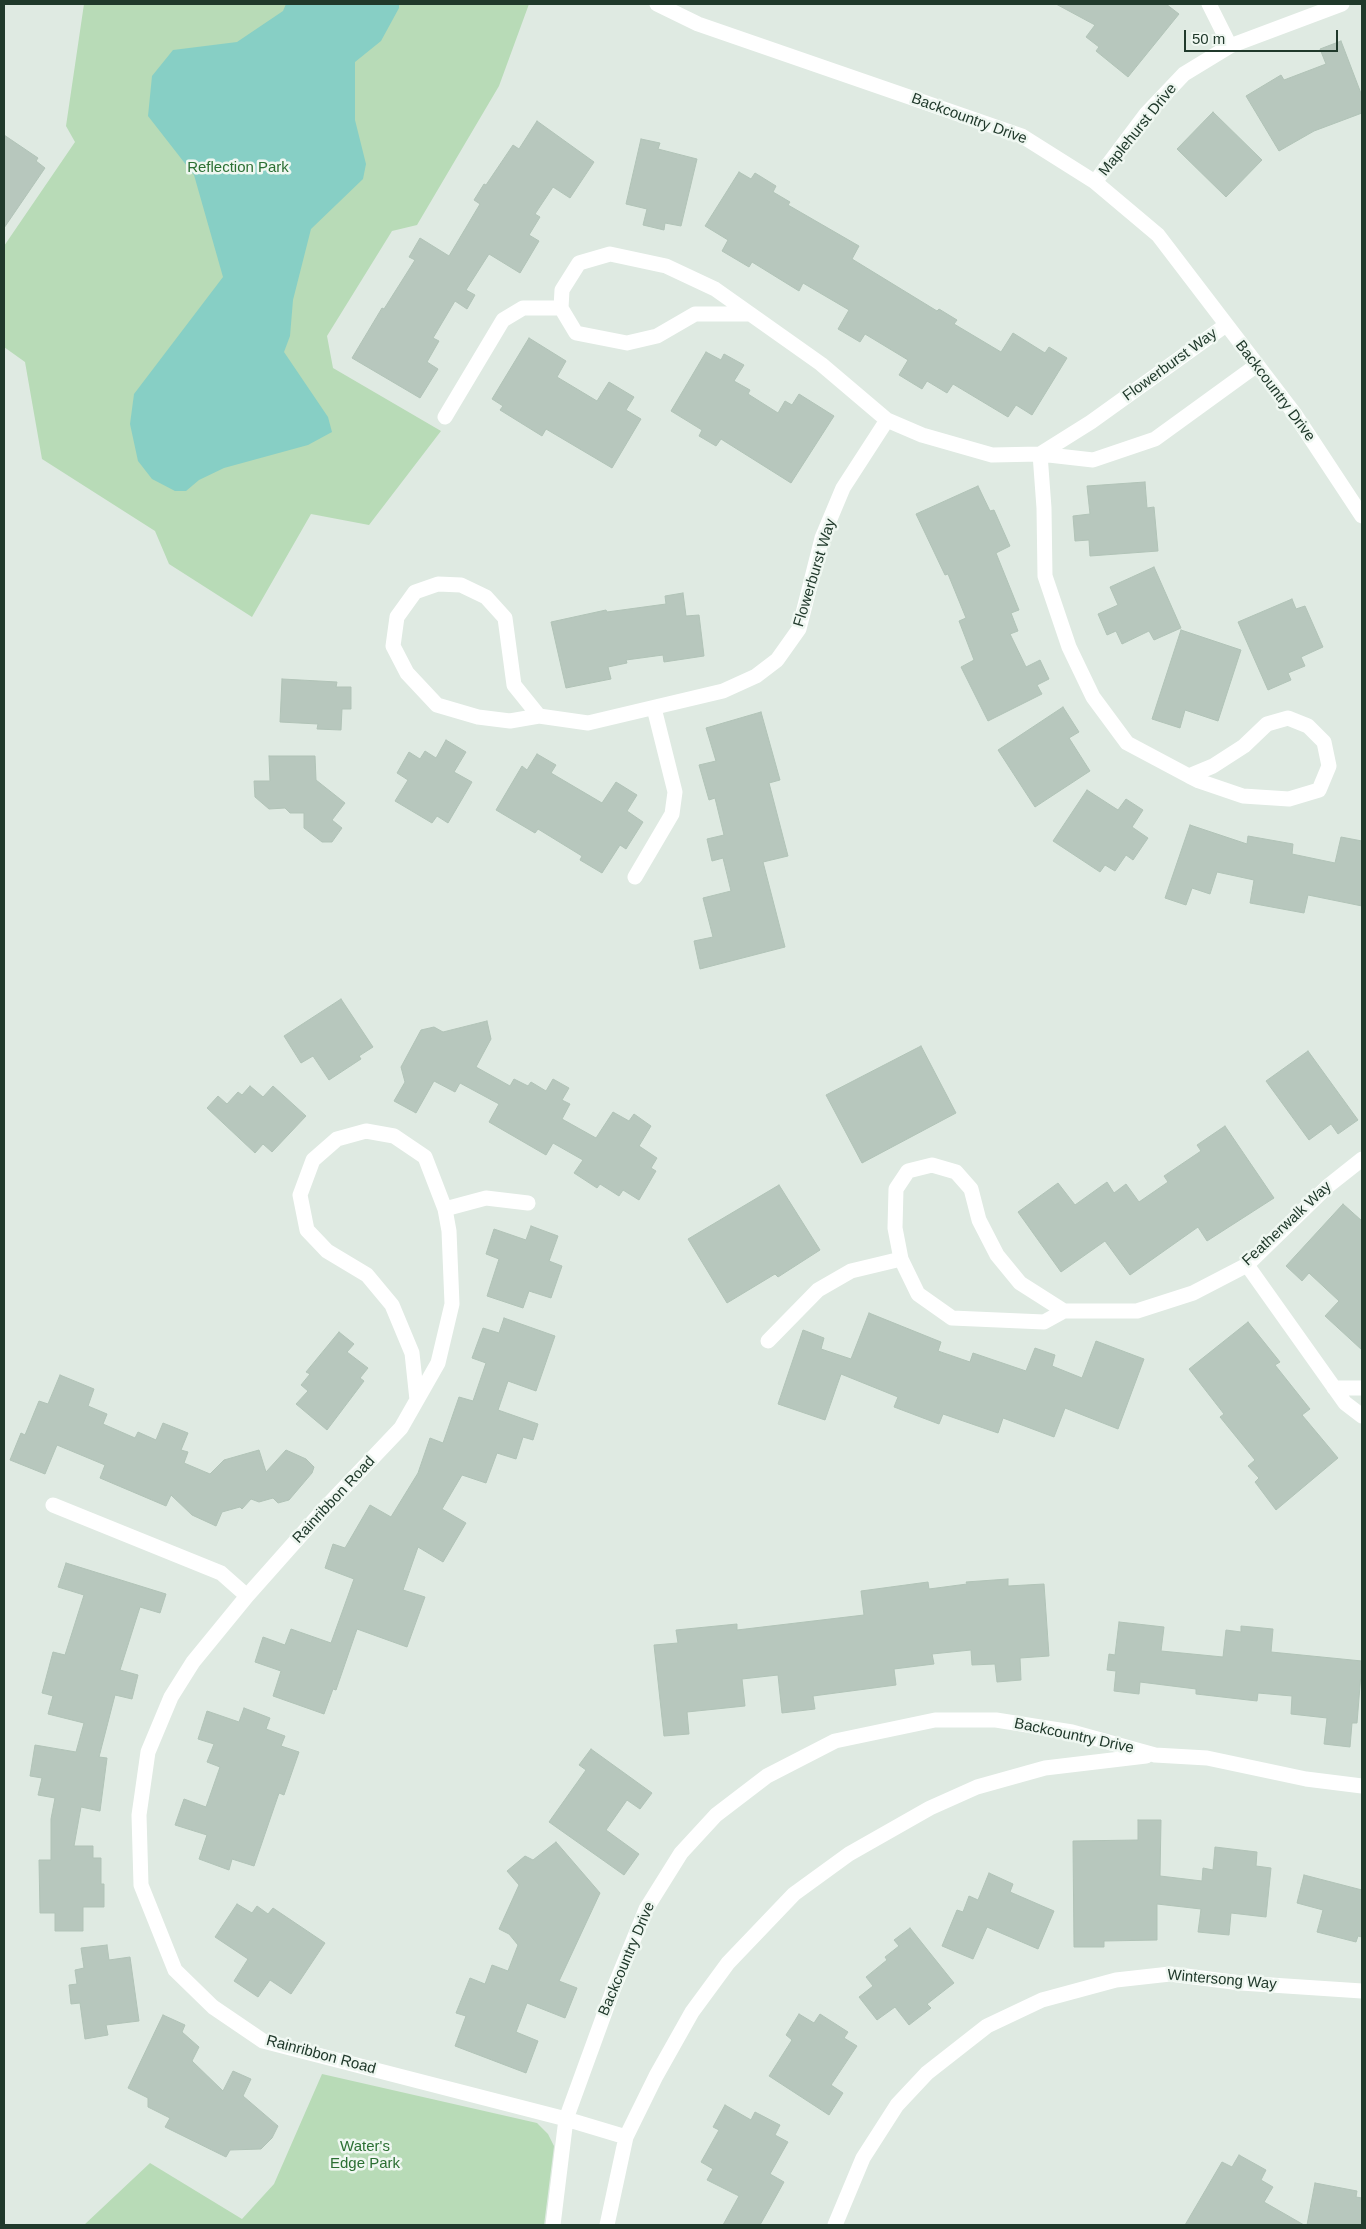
<!DOCTYPE html>
<style>
body{margin:0}
#map{position:relative;width:1366px;height:2229px;overflow:hidden;background:#dfeae2;font-family:Arial,sans-serif}
canvas{display:block}
.frame{position:absolute;inset:0;border:5px solid #20392b;pointer-events:none}
.scale{position:absolute;left:1184px;top:30px;width:154px;height:22px;box-sizing:border-box;border:2px solid #20392b;border-top:0;padding-left:6px;font-size:15px;line-height:18px;white-space:nowrap;color:#20392b;-webkit-text-stroke:4px #eff7f1;paint-order:stroke}
</style>
<div id="map">
<canvas width="1366" height="2229"></canvas>
<div class="frame"></div>
<div class="scale">50 m</div>
</div>
<script>
const ctx = document.querySelector('canvas').getContext('2d');
ctx.lineJoin = 'round';
function paint(path, color) { ctx.fillStyle = color; ctx.fill(path, 'evenodd'); }
const toPath = rows => new Path2D(rows.map(r => 'M' + r).join(''));
function strokePath(path, color, width, dash) { ctx.strokeStyle = color; ctx.lineWidth = width; ctx.lineCap = dash ? 'butt' : 'round'; ctx.setLineDash(dash || []); ctx.stroke(path); }
function write(font, color, halo, rows, align = 'center') {
  ctx.font = font + ' Arial,sans-serif'; ctx.lineWidth = 5; ctx.setLineDash([]); ctx.textBaseline = 'middle'; ctx.strokeStyle = halo; ctx.fillStyle = color; for (const [text, x, y, turn = 0] of rows) {
    ctx.save(); ctx.translate(x, y); ctx.rotate((+turn || 0) * Math.PI / 180); ctx.textAlign = isNaN(turn) ? turn : align; if (halo) ctx.strokeText(text, 0, 0); ctx.fillText(text, 0, 0); ctx.restore();
  }
}
paint(toPath([
 [84,4,529,4,499,86,417,225,392,231,327,336,333,368,441,431,369,525,311,514,252,617,169,564,155,531,42,459,25,362,4,347,4,246,75,142,66,126],
 [322,2074,537,2123,548,2134,554,2146,544,2225,84,2225,150,2163,242,2219,274,2184]
]), '#b8dbb7');
paint(toPath([
 [286,4,399,4,399,8,381,41,355,62,355,120,366,164,363,179,311,229,293,300,290,336,284,352,328,417,332,432,308,445,224,468,199,480,186,491,175,491,152,479,138,461,130,424,134,394,223,277,194,175,148,116,152,76,173,50,237,42,283,11]
]), '#87cfc5');
const building = toPath([
 [1056,4,1166,4,1179,14,1128,77,1096,51,1099,47,1086,37,1095,25,1056,4],
 [1341,41,1362,96,1362,113,1314,131,1279,151,1246,96,1281,75,1284,80,1326,64,1320,49,1341,41],
 [1213,112,1262,160,1226,197,1177,149,1213,112],
 [537,121,594,162,570,198,553,187,535,214,540,217,529,235,539,241,520,273,489,254,466,290,475,295,467,309,455,301,433,338,439,341,427,362,438,369,420,398,352,358,382,308,384,309,415,260,409,257,420,238,449,256,480,204,474,200,484,184,486,185,513,145,519,149,537,121],
 [4,135,38,158,36,161,45,168,4,228,4,135],
 [641,139,660,143,658,149,697,159,681,226,665,223,664,230,643,225,647,209,626,204,641,139],
 [739,172,751,179,755,173,776,186,773,192,790,202,788,205,859,246,852,259,937,311,939,309,957,320,954,324,1001,352,1013,333,1045,353,1049,347,1067,358,1032,415,1016,405,1008,417,953,384,947,393,927,381,922,389,899,375,908,360,865,334,860,342,838,329,849,310,803,283,799,291,752,262,749,267,722,251,728,240,705,226,739,172],
 [529,338,566,361,557,377,597,401,609,382,634,397,626,410,641,419,612,468,546,429,542,436,500,410,503,406,492,399,529,338],
 [706,352,721,360,724,354,744,365,734,381,750,390,748,394,778,413,785,401,792,405,799,394,834,416,791,483,721,439,716,446,699,436,702,430,671,411,706,352],
 [1145,482,1147,508,1154,507,1158,551,1090,556,1089,540,1075,541,1073,516,1090,514,1087,486,1145,482],
 [978,486,990,511,994,510,1010,546,996,553,1019,610,1011,613,1018,631,1010,634,1026,667,1040,660,1049,679,1037,685,1042,694,988,721,961,667,974,660,959,621,966,618,948,574,945,575,916,514,978,486],
 [1154,567,1181,628,1154,640,1149,631,1122,644,1116,631,1107,635,1098,614,1118,605,1110,587,1154,567],
 [683,593,686,616,699,615,704,656,664,662,663,655,626,660,627,663,608,667,611,679,566,688,551,622,606,610,607,612,666,604,665,596,683,593],
 [1292,599,1296,609,1305,606,1323,647,1301,657,1305,666,1288,673,1291,680,1268,690,1238,622,1292,599],
 [1181,630,1241,650,1218,721,1185,710,1180,728,1152,719,1181,630],
 [282,679,337,682,336,687,351,687,351,709,342,709,341,730,317,729,318,724,280,722,282,679],
 [1063,707,1079,732,1069,738,1090,771,1035,807,998,750,1063,707],
 [761,712,780,780,769,783,788,856,763,862,785,947,700,969,694,941,713,937,703,898,731,891,723,858,712,861,707,839,724,835,715,798,709,800,699,765,716,761,706,728,761,712],
 [446,740,466,752,454,772,472,782,448,823,437,816,432,823,395,801,408,780,397,773,409,752,420,759,425,751,436,758,446,740],
 [537,754,556,765,551,773,602,803,616,782,637,795,627,811,643,822,626,849,620,845,602,873,580,860,582,856,538,829,535,833,496,810,522,766,527,770,537,754],
 [269,756,315,756,316,780,345,803,332,820,342,828,332,842,322,842,304,828,304,813,290,813,285,808,269,809,255,797,254,781,270,781,269,756],
 [1087,790,1118,810,1126,799,1143,810,1132,827,1148,838,1133,860,1126,855,1115,871,1105,865,1100,872,1053,841,1087,790],
 [1190,825,1247,844,1248,836,1293,844,1292,854,1335,863,1341,837,1362,841,1362,906,1308,895,1304,913,1250,903,1254,880,1217,872,1210,894,1192,888,1186,905,1165,898,1190,825],
 [341,999,373,1047,359,1056,361,1059,329,1080,313,1056,301,1063,284,1036,341,999],
 [487,1021,491,1039,476,1067,510,1086,514,1079,528,1086,531,1082,546,1091,553,1079,569,1088,562,1100,570,1104,562,1119,596,1138,613,1112,629,1121,634,1114,651,1126,639,1146,657,1158,651,1168,656,1171,639,1200,623,1190,619,1196,600,1184,597,1188,574,1173,583,1160,553,1143,546,1155,489,1122,499,1104,460,1083,455,1092,434,1081,416,1113,394,1101,405,1082,401,1067,421,1030,434,1027,443,1032,487,1021],
 [921,1046,956,1113,862,1163,826,1095,921,1046],
 [1308,1051,1358,1120,1338,1134,1331,1124,1309,1140,1266,1081,1308,1051],
 [250,1086,263,1097,273,1086,306,1116,272,1152,263,1144,255,1153,207,1108,218,1096,227,1104,238,1092,242,1095,250,1086],
 [1225,1126,1274,1198,1207,1241,1198,1227,1130,1275,1105,1241,1061,1272,1018,1212,1058,1183,1075,1205,1107,1182,1114,1193,1126,1184,1139,1202,1168,1182,1164,1176,1201,1151,1197,1145,1225,1126],
 [779,1185,820,1250,778,1277,775,1274,727,1303,688,1239,779,1185],
 [1343,1204,1362,1221,1362,1350,1325,1316,1339,1301,1309,1273,1302,1281,1286,1266,1343,1204],
 [531,1226,558,1236,549,1261,562,1266,551,1298,529,1291,523,1308,487,1296,499,1259,486,1254,494,1229,526,1240,531,1226],
 [869,1313,941,1342,938,1351,970,1362,973,1353,1026,1371,1035,1348,1055,1355,1052,1366,1082,1378,1096,1341,1144,1359,1118,1429,1065,1408,1054,1437,1003,1418,998,1433,943,1414,939,1424,894,1407,898,1397,841,1374,825,1420,778,1404,803,1330,824,1338,821,1349,851,1359,869,1313],
 [504,1318,555,1336,536,1391,508,1381,498,1410,538,1424,533,1440,523,1437,516,1459,497,1453,486,1483,462,1475,442,1509,466,1523,443,1562,418,1547,403,1590,425,1597,407,1647,357,1629,336,1690,333,1689,324,1714,273,1696,281,1671,255,1662,263,1637,285,1645,291,1629,331,1643,354,1579,325,1568,333,1544,345,1548,370,1505,391,1517,418,1473,430,1438,443,1443,459,1397,473,1401,486,1363,472,1358,483,1328,499,1333,504,1318],
 [1248,1322,1280,1362,1275,1365,1310,1409,1302,1415,1338,1458,1276,1510,1255,1482,1259,1478,1248,1466,1255,1460,1220,1417,1224,1414,1189,1369,1248,1322],
 [339,1332,354,1344,347,1352,368,1368,360,1378,364,1381,327,1430,296,1404,308,1391,301,1385,310,1374,306,1372,339,1332],
 [60,1375,94,1389,88,1406,107,1414,103,1424,135,1438,138,1432,156,1440,163,1423,188,1433,181,1450,188,1452,184,1463,210,1474,224,1460,259,1450,266,1472,286,1450,306,1459,314,1467,312,1473,289,1500,278,1503,273,1498,259,1502,251,1499,242,1509,240,1507,222,1512,216,1526,192,1515,171,1495,166,1506,100,1478,105,1465,57,1445,45,1474,10,1460,21,1433,25,1435,39,1401,48,1404,60,1375],
 [66,1563,166,1594,160,1613,140,1607,120,1670,138,1675,132,1699,115,1695,99,1757,107,1758,100,1811,81,1807,74,1846,93,1846,93,1858,101,1858,101,1884,104,1884,104,1907,83,1907,83,1931,55,1931,55,1913,40,1913,39,1860,51,1860,51,1819,55,1798,38,1795,42,1778,30,1776,35,1745,76,1752,84,1723,48,1714,53,1696,42,1693,53,1652,65,1655,84,1595,58,1587,66,1563],
 [1008,1579,1008,1586,1044,1584,1049,1656,1020,1658,1021,1680,997,1682,995,1664,972,1665,971,1650,932,1654,934,1664,894,1669,896,1685,813,1696,815,1709,782,1713,778,1675,742,1679,745,1706,687,1712,689,1734,664,1736,654,1645,678,1643,676,1630,737,1624,737,1630,864,1615,861,1591,928,1582,929,1589,967,1584,966,1582,1008,1579],
 [1119,1622,1164,1627,1161,1651,1223,1657,1226,1630,1241,1632,1241,1626,1273,1629,1271,1652,1362,1661,1357,1723,1352,1723,1350,1747,1324,1744,1327,1718,1291,1714,1292,1696,1258,1693,1257,1701,1196,1694,1196,1689,1140,1682,1139,1694,1114,1691,1116,1671,1107,1670,1109,1654,1115,1655,1119,1622],
 [244,1708,270,1718,266,1729,285,1736,281,1746,299,1752,284,1795,279,1793,254,1866,232,1859,229,1870,199,1859,207,1835,175,1825,184,1799,206,1807,220,1767,207,1762,214,1744,198,1739,207,1711,239,1722,244,1708],
 [591,1749,652,1793,640,1809,627,1800,606,1830,639,1854,624,1875,549,1822,586,1770,579,1765,591,1749],
 [1138,1820,1161,1820,1160,1876,1202,1881,1203,1868,1213,1870,1215,1847,1257,1852,1256,1866,1271,1868,1266,1917,1231,1913,1229,1935,1198,1932,1201,1909,1157,1904,1157,1940,1104,1941,1104,1947,1074,1947,1073,1841,1138,1840,1138,1820],
 [556,1842,600,1893,559,1981,577,1988,565,2018,527,2003,516,2032,538,2041,526,2073,455,2046,466,2016,456,2013,470,1978,485,1984,492,1965,508,1971,518,1945,509,1934,499,1929,519,1885,507,1871,525,1856,533,1860,556,1842],
 [989,1873,1013,1884,1010,1892,1054,1911,1038,1949,987,1927,973,1959,942,1946,957,1910,963,1912,969,1896,978,1900,989,1873],
 [1304,1875,1362,1890,1362,1937,1358,1936,1356,1942,1317,1932,1323,1910,1297,1903,1304,1875],
 [237,1904,252,1913,257,1906,268,1914,273,1908,325,1943,291,1994,270,1980,258,1997,234,1981,248,1959,215,1937,237,1904],
 [910,1928,954,1983,927,2004,931,2008,909,2025,895,2007,877,2020,859,1997,873,1986,866,1977,887,1960,885,1957,899,1946,894,1940,910,1928],
 [107,1945,109,1960,130,1957,139,2021,106,2025,108,2035,85,2039,80,2003,71,2004,69,1985,77,1984,75,1970,84,1968,81,1948,107,1945],
 [799,2014,814,2023,820,2014,848,2032,844,2038,857,2046,831,2085,843,2093,829,2115,769,2076,792,2040,786,2035,799,2014],
 [163,2015,185,2025,182,2032,199,2047,192,2061,223,2091,233,2071,251,2079,243,2096,278,2126,272,2138,261,2149,230,2150,226,2157,165,2127,170,2118,148,2107,148,2098,128,2088,163,2015],
 [725,2105,751,2120,755,2112,780,2125,775,2135,788,2142,770,2174,784,2182,760,2225,723,2225,739,2196,707,2180,713,2169,701,2162,719,2130,713,2127,725,2105],
 [1239,2155,1266,2170,1261,2180,1273,2187,1264,2202,1304,2225,1185,2225,1222,2162,1232,2167,1239,2155],
 [1315,2183,1357,2191,1356,2197,1362,2198,1362,2225,1307,2225,1315,2183]
]);
paint(building, '#b7c7bd');
strokePath(building, '#b1c3b7', 1);
strokePath(toPath([
 [657,4,698,24,1022,136,1095,182,1158,235,1294,413,1362,516],
 [1209,4,1230,46],
 [1095,182,1146,114,1184,74,1230,46,1342,4],
 [750,314,695,314,657,336,627,343,576,333,561,308,562,290,579,263,610,254,666,266,715,289,821,364,887,420,922,435,992,455,1040,454,1093,460,1155,439,1257,365],
 [445,417,503,320,523,308,561,308],
 [1040,454,1044,508,1045,576,1069,647,1093,697,1127,743,1189,776,1199,781,1243,796,1289,799,1319,790,1329,766,1324,742,1308,726,1288,718,1267,724,1244,746,1213,766,1189,776],
 [1040,454,1091,422,1226,325],
 [539,716,510,721,478,717,437,705,407,673,393,646,397,617,415,592,438,584,461,585,486,597,505,618,514,685,539,716,588,723,723,691,756,676,777,660,799,629,822,538,843,488,887,420],
 [635,877,672,814,675,792,654,708],
 [445,1209,486,1198,528,1203],
 [1247,1265,1345,1403,1362,1416],
 [1064,1311,1020,1283,997,1255,979,1220,971,1189,956,1172,932,1165,908,1171,896,1189,895,1228,901,1259,918,1294,952,1318,1044,1322,1064,1311,1137,1311,1193,1293,1247,1265,1328,1186,1362,1159],
 [768,1341,818,1290,851,1271,901,1259],
 [1334,1388,1362,1388],
 [417,1400,412,1353,392,1305,367,1275,327,1251,307,1230,300,1195,313,1160,337,1139,366,1131,394,1136,425,1157,445,1209,449,1231,452,1304,438,1363,401,1428,326,1507,247,1596,193,1662,171,1697,148,1752,139,1815,141,1885,175,1970,213,2007,263,2041,566,2119,626,2137],
 [53,1505,221,1573,247,1596],
 [553,2225,566,2119,613,1990,646,1909,681,1853,716,1815,767,1776,835,1741,935,1720,996,1720,1072,1732,1155,1755,1207,1758,1306,1779,1362,1786],
 [607,2225,626,2137,656,2076,692,2012,728,1963,794,1894,849,1854,930,1808,977,1787,1045,1768,1146,1756],
 [835,2225,863,2158,897,2105,927,2073,987,2026,1042,2000,1116,1980,1170,1974,1241,1983,1362,1991]
]), '#fff', 15);
write('15px', '#20392b', '#eff7f1', [
 ["Backcountry Drive",969,119,20],
 ["Maplehurst Drive",1138,130,-51],
 ["Flowerburst Way",1170,365,-36],
 ["Backcountry Drive",1275,391,53],
 ["Flowerburst Way",815,573,-73],
 ["Featherwalk Way",1287,1224,-43],
 ["Rainribbon Road",334,1500,-47],
 ["Backcountry Drive",1074,1736,12],
 ["Backcountry Drive",627,1959,-67],
 ["Wintersong Way",1222,1980,5],
 ["Rainribbon Road",321,2055,15]
]);
write('15px', '#2b6f32', '#eff7f1', [
 ["Reflection Park",238,168],
 ["Water's",365,2147],
 ["Edge Park",365,2164]
]);
</script>
